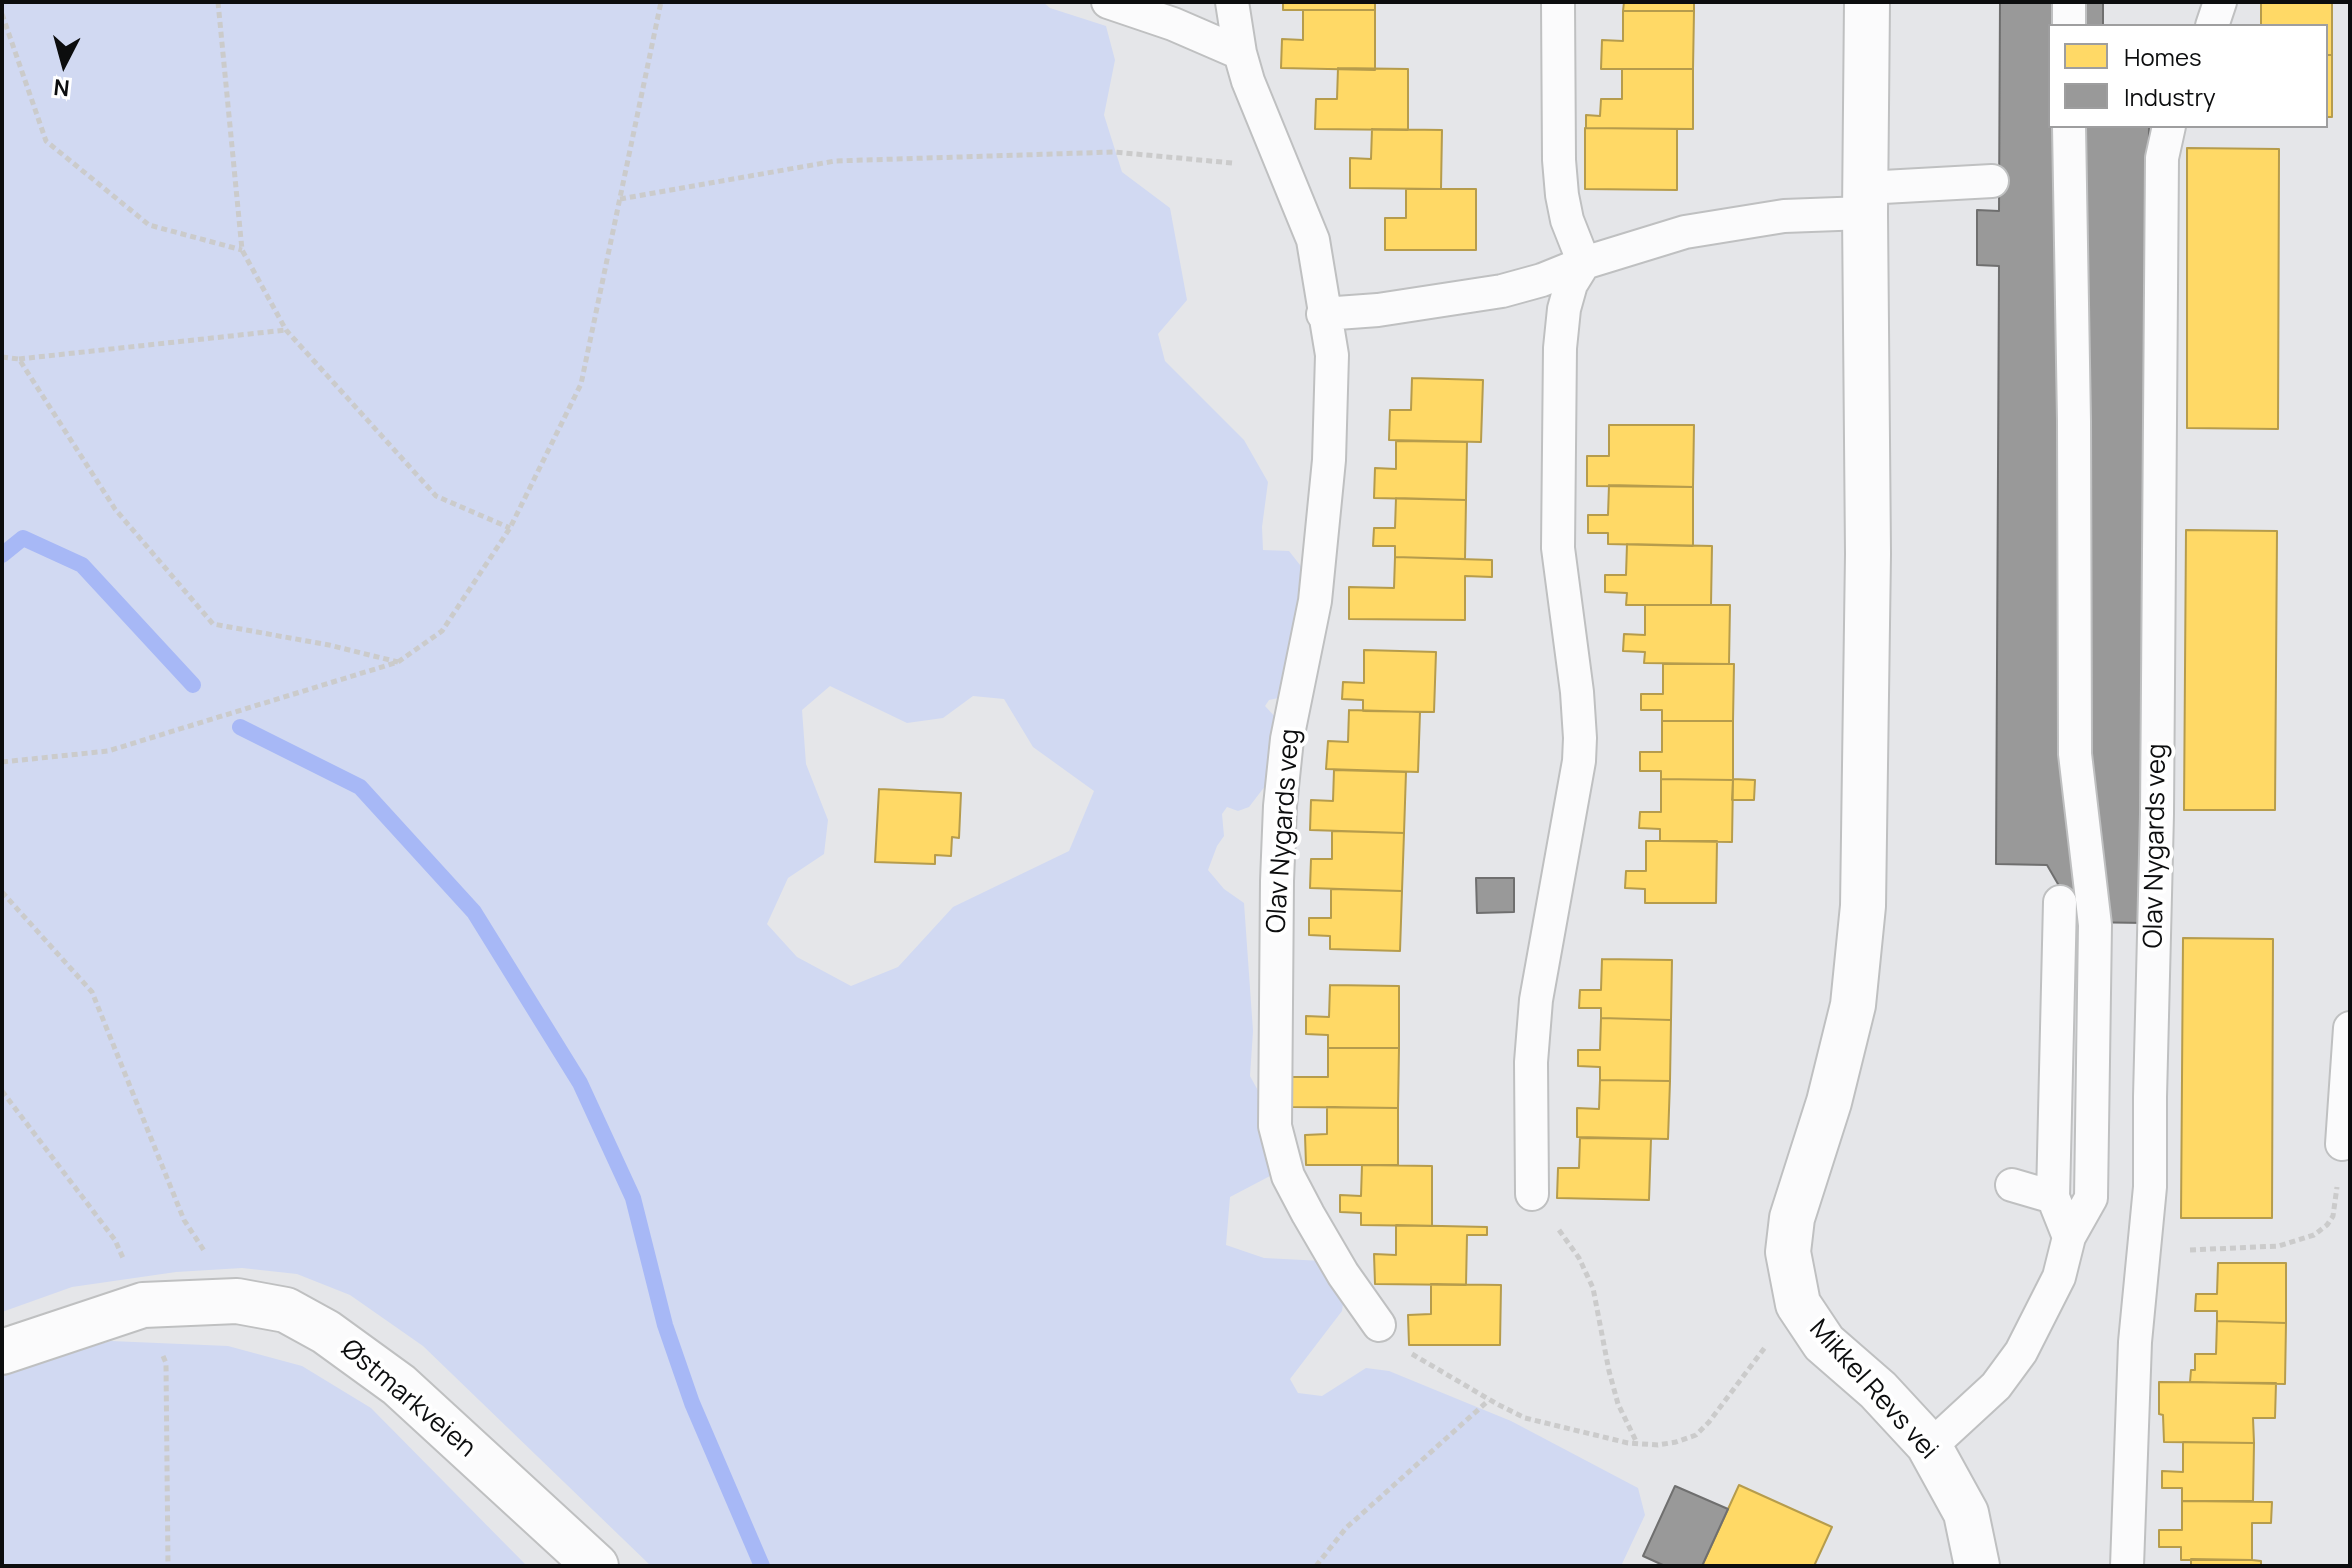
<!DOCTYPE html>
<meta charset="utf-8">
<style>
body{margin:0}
#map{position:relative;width:2352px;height:1568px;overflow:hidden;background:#e5e6e9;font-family:Manrope,sans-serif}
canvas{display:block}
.frame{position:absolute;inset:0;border:4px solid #0c0d0e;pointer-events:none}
.legend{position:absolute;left:2048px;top:24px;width:280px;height:104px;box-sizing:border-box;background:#fff;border:2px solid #9e9e9f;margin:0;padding:10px 14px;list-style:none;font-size:24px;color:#0c0d0e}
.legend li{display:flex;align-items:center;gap:16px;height:40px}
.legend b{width:40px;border:2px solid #9e9e9f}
.north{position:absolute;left:24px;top:24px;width:80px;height:80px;-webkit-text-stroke:6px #fff;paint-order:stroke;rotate:186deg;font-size:22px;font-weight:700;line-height:32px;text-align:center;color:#0c0d0e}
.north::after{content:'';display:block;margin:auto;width:28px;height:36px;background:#0c0d0e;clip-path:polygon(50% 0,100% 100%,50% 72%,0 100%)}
</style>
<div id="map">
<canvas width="2352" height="1568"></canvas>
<div class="frame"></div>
<ul class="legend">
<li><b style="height:22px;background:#ffd966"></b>Homes</li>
<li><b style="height:22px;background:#999"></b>Industry</li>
</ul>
<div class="north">N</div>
</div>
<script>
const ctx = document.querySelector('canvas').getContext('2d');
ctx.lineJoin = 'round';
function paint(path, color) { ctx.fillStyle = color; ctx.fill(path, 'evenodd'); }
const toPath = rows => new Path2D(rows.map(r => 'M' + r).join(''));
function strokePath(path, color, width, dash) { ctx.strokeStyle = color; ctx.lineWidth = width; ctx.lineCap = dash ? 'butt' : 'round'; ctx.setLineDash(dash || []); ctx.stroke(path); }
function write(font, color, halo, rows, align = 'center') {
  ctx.font = font + ' Manrope,sans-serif'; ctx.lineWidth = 8; ctx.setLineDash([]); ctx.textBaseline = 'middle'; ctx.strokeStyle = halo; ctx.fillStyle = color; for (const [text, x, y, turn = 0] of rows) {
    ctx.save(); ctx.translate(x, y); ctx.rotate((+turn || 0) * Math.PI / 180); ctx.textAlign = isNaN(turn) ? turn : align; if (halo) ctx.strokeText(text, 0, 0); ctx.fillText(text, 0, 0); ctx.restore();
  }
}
paint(toPath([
 [2,2,1043,2,1050,8,1106,26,1115,60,1104,115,1122,172,1170,208,1187,300,1158,334,1165,361,1244,440,1268,482,1262,527,1263,550,1289,551,1315,584,1283,697,1269,700,1265,706,1278,720,1272,777,1249,807,1238,811,1227,807,1222,814,1224,836,1217,846,1208,870,1224,889,1244,903,1253,1031,1250,1076,1272,1116,1283,1151,1270,1176,1230,1197,1226,1245,1264,1258,1323,1261,1346,1281,1342,1311,1290,1379,1298,1393,1322,1396,1366,1368,1389,1371,1511,1421,1638,1488,1645,1515,1621,1566,651,1566,423,1346,350,1295,297,1274,242,1268,176,1272,72,1287,2,1312],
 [830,686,907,723,943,718,973,696,1004,699,1033,747,1094,791,1069,851,953,907,898,967,851,986,797,957,767,924,788,878,824,854,828,820,806,764,802,710],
 [111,1341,228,1346,302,1366,371,1408,527,1566,2,1566,2,1373,27,1363]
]), '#d1d9f2');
const homes = toPath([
 [1283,2,1375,2,1375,10,1283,10,1283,2],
 [1624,2,1694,2,1694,11,1623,11,1624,2],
 [2261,2,2332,2,2332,55,2326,55,2326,26,2261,26,2261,2],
 [1303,10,1375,10,1375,70,1281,68,1282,39,1303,40,1303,10],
 [1623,11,1694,11,1693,69,1601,69,1602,40,1623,41,1623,11],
 [2326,55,2332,55,2332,117,2326,117,2326,55],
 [1338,68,1408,69,1408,130,1315,129,1316,99,1337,99,1338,68],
 [1622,69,1693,69,1693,129,1586,128,1586,115,1600,116,1601,99,1622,99,1622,69],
 [1585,128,1677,129,1677,190,1585,189,1585,128],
 [1372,129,1442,130,1441,189,1350,188,1350,158,1371,159,1372,129],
 [2187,148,2279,149,2278,429,2187,428,2187,148],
 [1406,189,1476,189,1476,250,1385,250,1385,218,1406,218,1406,189],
 [1412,378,1483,380,1481,442,1389,440,1390,410,1411,410,1412,378],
 [1609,425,1694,425,1693,487,1587,486,1587,456,1609,456,1609,425],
 [1396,441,1467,442,1466,500,1374,498,1375,468,1396,469,1396,441],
 [1609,485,1693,487,1693,546,1608,544,1608,533,1588,533,1588,515,1608,515,1609,485],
 [1396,498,1466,500,1465,559,1395,557,1395,546,1373,546,1374,528,1395,528,1396,498],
 [2186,530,2277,531,2275,810,2184,810,2186,530],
 [1627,544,1712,546,1711,605,1626,605,1627,593,1605,592,1605,575,1626,575,1627,544],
 [1395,557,1492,560,1492,577,1465,576,1465,620,1349,619,1349,587,1394,588,1395,557],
 [1645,605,1730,605,1729,664,1644,663,1645,652,1623,651,1624,634,1645,635,1645,605],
 [1364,650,1436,652,1434,712,1363,711,1363,700,1342,699,1343,682,1364,683,1364,650],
 [1663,664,1734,664,1733,721,1662,721,1662,710,1641,710,1641,694,1663,694,1663,664],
 [1349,710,1420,712,1418,772,1326,769,1328,741,1348,742,1349,710],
 [1662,721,1733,721,1733,780,1661,779,1661,771,1640,771,1640,752,1662,752,1662,721],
 [1334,770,1406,772,1404,833,1310,830,1311,800,1333,801,1334,770],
 [1661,779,1733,780,1732,842,1660,841,1660,829,1639,828,1640,812,1661,812,1661,779],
 [1733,779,1755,780,1754,800,1732,800,1733,779],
 [879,789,961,793,959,838,952,837,951,856,935,855,935,864,875,862,879,789],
 [1332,831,1404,833,1402,891,1310,888,1311,859,1332,859,1332,831],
 [1646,841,1717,841,1716,903,1645,903,1645,889,1625,888,1626,871,1646,871,1646,841],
 [1331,889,1402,891,1400,951,1330,949,1330,936,1309,935,1309,918,1331,918,1331,889],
 [2183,938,2273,939,2272,1218,2181,1218,2183,938],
 [1602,959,1672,960,1671,1020,1601,1018,1601,1008,1579,1008,1580,990,1601,990,1602,959],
 [1330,985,1399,986,1399,1048,1328,1048,1328,1035,1306,1034,1306,1016,1329,1017,1330,985],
 [1601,1018,1671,1020,1670,1081,1600,1080,1600,1067,1578,1066,1578,1050,1600,1050,1601,1018],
 [1328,1048,1399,1048,1398,1108,1292,1107,1292,1077,1328,1077,1328,1048],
 [1600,1080,1670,1081,1668,1139,1577,1137,1577,1108,1599,1109,1600,1080],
 [1327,1107,1398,1108,1398,1165,1306,1165,1305,1135,1327,1134,1327,1107],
 [1580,1138,1651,1139,1649,1200,1557,1198,1558,1168,1579,1168,1580,1138],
 [1362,1165,1432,1166,1432,1226,1361,1225,1361,1213,1340,1212,1340,1195,1361,1196,1362,1165],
 [1396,1225,1487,1227,1487,1235,1467,1235,1466,1285,1375,1284,1374,1254,1396,1255,1396,1225],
 [2218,1263,2286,1263,2286,1323,2217,1321,2217,1311,2195,1311,2196,1294,2217,1294,2218,1263],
 [1431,1284,1501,1285,1500,1345,1409,1345,1408,1315,1431,1314,1431,1284],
 [2217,1321,2286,1323,2285,1384,2190,1382,2191,1370,2195,1370,2195,1354,2216,1354,2217,1321],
 [2159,1382,2276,1383,2275,1418,2253,1418,2254,1443,2164,1442,2163,1415,2159,1414,2159,1382],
 [2183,1442,2254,1443,2253,1501,2182,1501,2182,1488,2162,1488,2162,1471,2183,1472,2183,1442],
 [1739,1485,1832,1527,1814,1566,1702,1566,1739,1485],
 [2182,1501,2272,1502,2271,1523,2252,1523,2252,1560,2181,1560,2181,1547,2159,1547,2159,1530,2182,1530,2182,1501],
 [2191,1559,2252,1560,2261,1561,2261,1566,2191,1566,2191,1559]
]);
paint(homes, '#ffd966');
strokePath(homes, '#b69c4c', 2);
const industry = toPath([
 [2000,2,2103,2,2103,26,2050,26,2050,126,2149,126,2145,923,2080,922,2047,865,1996,864,1999,266,1977,265,1977,210,1999,211,2000,2],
 [1476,878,1514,878,1514,912,1477,913,1476,878],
 [1675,1486,1728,1509,1702,1566,1665,1566,1643,1556,1675,1486]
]);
paint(industry, '#999');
strokePath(industry, '#6f6f6f', 2);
strokePath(toPath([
 [2,555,23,538,82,565,193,685],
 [240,727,360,787,474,912,580,1083,633,1198,665,1325,692,1403,762,1566]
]), '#a7b8f6', 16);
const service = toPath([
 [1108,2,1173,24,1240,53],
 [1232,2,1240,53,1248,81,1313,240,1332,355,1329,460,1315,601,1287,739,1280,806,1277,881,1275,1126,1288,1176,1308,1214,1343,1274,1379,1325],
 [2069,2,2069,26],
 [2212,26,2220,2],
 [1865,188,1992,181],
 [1323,314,1378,310,1502,291,1542,280,1584,263,1567,220,1562,195,1559,160,1558,2],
 [2060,902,2053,1197,2069,1237],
 [2342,1144,2350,1028],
 [2012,1185,2053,1197],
 [1532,1194,1531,1062,1536,1000,1579,761,1580,738,1577,692,1558,548,1560,348,1564,309,1571,284,1584,263,1685,232,1784,216,1865,213],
 [1928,1444,1945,1433,1996,1386,2021,1352,2059,1277,2069,1237,2091,1198,2095,925,2075,754,2074,421,2069,126],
 [2127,1566,2135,1342,2150,1187,2150,1097,2157,814,2162,158,2169,126]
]);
const minor = toPath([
 [1867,2,1865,213,1868,554,1863,906,1853,1005,1829,1102,1792,1218,1788,1252,1798,1304,1824,1343,1878,1390,1928,1444,1966,1513,1977,1566],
 [2,1352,143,1305,237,1301,286,1310,326,1332,399,1385,596,1566]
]);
strokePath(service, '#bfc0c1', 36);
strokePath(minor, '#bfc0c1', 48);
strokePath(toPath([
 [218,2,242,250,286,330,436,496,510,528],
 [2,14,46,141,149,225,242,250],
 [620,199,835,161,1114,152,1232,163],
 [2,357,19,359,115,509,213,624,329,645,398,662],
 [19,359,286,330],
 [2,762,108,751,398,662,442,631,510,528,581,384,661,2],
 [2,892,92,992,184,1220,205,1252],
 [2,1091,115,1240,123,1258],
 [1559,1230,1579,1258,1593,1288,1609,1371,1618,1404,1637,1443],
 [2190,1250,2279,1246,2314,1235,2327,1225,2333,1216,2337,1187],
 [1412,1354,1497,1404,1525,1418,1628,1443,1658,1445,1676,1442,1696,1435,1709,1422,1766,1346],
 [163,1356,166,1363,168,1566],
 [1316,1566,1346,1528,1489,1400]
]), '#cbcbcb', 5, [6, 4]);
strokePath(service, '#fbfbfc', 32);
strokePath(minor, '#fbfbfc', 44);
write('26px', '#0c0d0e', '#fff', [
 ["Olav Nygards veg",1284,831,-86],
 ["Olav Nygards veg",2156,846,-89],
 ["Mikkel Revs vei",1873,1390,48],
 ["Østmarkveien",408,1399,40]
]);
</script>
